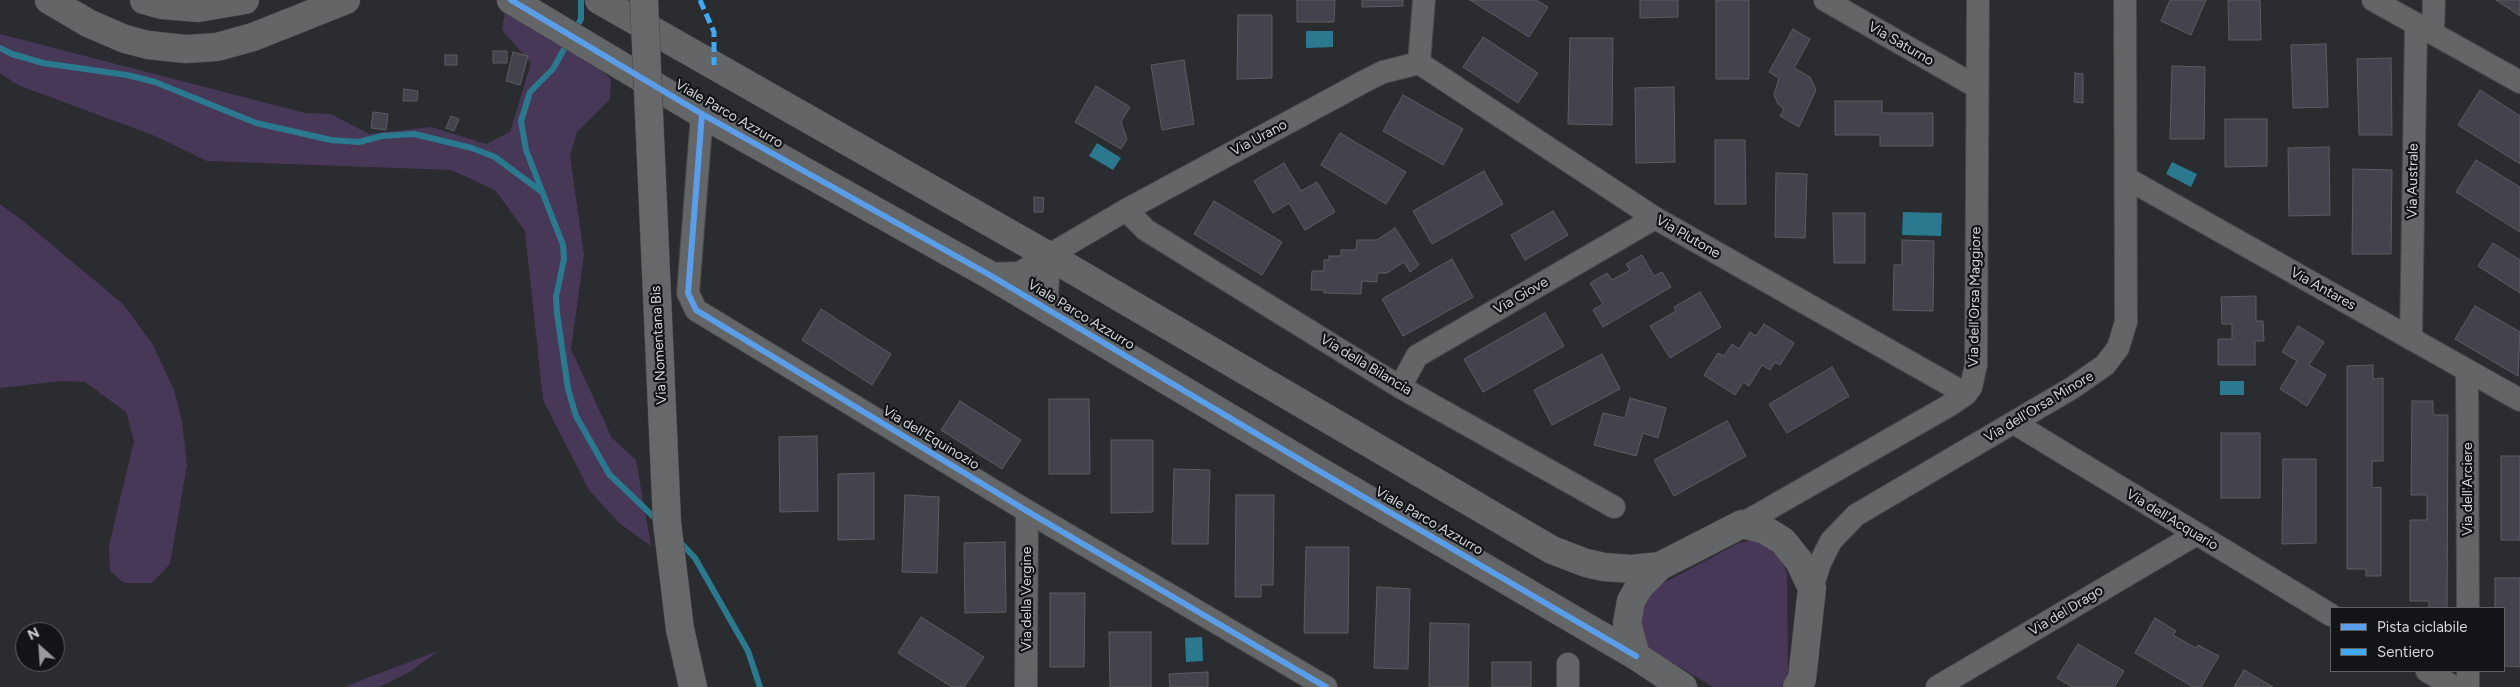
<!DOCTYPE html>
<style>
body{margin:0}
#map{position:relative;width:2520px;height:687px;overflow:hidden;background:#2a2c2f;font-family:Figtree,sans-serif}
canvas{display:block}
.legend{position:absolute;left:2330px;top:607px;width:175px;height:65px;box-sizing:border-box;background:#121417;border:1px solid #5f6165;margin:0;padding:6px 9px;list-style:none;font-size:15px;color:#d2d4d9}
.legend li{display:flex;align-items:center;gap:10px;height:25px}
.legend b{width:25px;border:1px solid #5f6165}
.north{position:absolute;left:15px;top:622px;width:50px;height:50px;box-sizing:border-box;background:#121417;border:1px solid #5f6165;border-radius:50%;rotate:334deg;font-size:14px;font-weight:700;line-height:20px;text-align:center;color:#d2d4d9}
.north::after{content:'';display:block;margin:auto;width:18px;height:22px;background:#97999e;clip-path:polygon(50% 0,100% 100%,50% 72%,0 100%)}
</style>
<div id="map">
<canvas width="2520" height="687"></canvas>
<ul class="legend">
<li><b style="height:6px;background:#5a9eea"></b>Pista ciclabile</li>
<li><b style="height:6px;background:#3fa9f5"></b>Sentiero</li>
</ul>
<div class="north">N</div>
</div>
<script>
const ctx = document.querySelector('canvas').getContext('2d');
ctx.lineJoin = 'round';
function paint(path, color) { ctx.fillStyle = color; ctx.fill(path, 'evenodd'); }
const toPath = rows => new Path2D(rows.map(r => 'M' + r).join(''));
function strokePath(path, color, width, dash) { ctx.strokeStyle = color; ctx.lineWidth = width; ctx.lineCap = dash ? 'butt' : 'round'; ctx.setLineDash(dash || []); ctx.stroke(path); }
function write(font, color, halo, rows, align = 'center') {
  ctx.font = font + ' Figtree,sans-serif'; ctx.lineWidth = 4.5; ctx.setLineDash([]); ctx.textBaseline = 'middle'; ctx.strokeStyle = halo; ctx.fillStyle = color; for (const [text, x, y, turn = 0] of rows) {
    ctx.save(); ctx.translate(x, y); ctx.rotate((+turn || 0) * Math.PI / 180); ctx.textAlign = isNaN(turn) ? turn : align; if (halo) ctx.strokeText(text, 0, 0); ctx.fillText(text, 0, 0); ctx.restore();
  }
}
paint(toPath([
 [505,11,541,20,611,79,610,99,577,132,570,156,584,255,571,349,612,438,636,460,651,546,619,523,589,490,543,400,525,231,495,190,451,170,207,161,155,136,18,85,0,73,0,34,305,113,331,114,369,134,431,127,486,144,510,132,531,63,502,30],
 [0,204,27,224,123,304,153,345,174,390,182,422,187,465,170,564,152,583,124,583,110,571,109,545,134,441,126,412,85,382,60,381,0,388],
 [1748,541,1761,541,1780,554,1787,574,1788,675,1781,687,1713,687,1648,648,1639,632,1641,605,1656,587,1739,543],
 [438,651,408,673,379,687,344,687]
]), '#473858');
paint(toPath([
 [1306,31,1333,31,1333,47,1306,48],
 [1097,143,1121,158,1113,170,1089,156],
 [2172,162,2197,174,2191,187,2166,174],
 [1903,212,1942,213,1941,236,1902,235],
 [2220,381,2244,381,2244,395,2220,395],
 [1202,637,1203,661,1186,662,1185,638]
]), '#2a798f');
strokePath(toPath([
 [574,31,581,19,581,0],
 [568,42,553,69,530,92,521,121,526,150,563,245,564,259,556,297,557,313,568,389,576,416,609,474,659,522],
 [0,48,12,54,43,63,127,75,155,82,256,123,331,140,359,142,382,136,414,134,472,148,495,157,542,192],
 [679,541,695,558,748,651,760,687]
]), '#2a798f', 6);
const building = toPath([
 [1297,0,1335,0,1334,22,1297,22,1297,0],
 [1362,0,1403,0,1403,6,1362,7,1362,0],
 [1470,0,1536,0,1548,7,1529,37,1470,0],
 [1640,0,1678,0,1678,17,1640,18,1640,0],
 [1716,0,1749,0,1749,79,1716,79,1716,0],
 [2170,0,2206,0,2191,35,2161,21,2170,0],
 [2228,0,2260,0,2261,40,2229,40,2228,0],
 [2496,0,2520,0,2520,16,2496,0],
 [1238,15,1272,15,1272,78,1237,79,1238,15],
 [1793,29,1810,39,1794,68,1810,77,1816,90,1799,127,1780,116,1784,109,1778,104,1774,95,1779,78,1769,72,1793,29],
 [1483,37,1538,73,1518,103,1463,67,1483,37],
 [1570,38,1613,38,1612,125,1568,124,1570,38],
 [2326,44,2328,107,2293,108,2291,45,2326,44],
 [493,51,507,51,507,63,493,63,493,51],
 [513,52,528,56,520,85,506,81,513,52],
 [445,55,457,55,457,65,445,65,445,55],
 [2391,58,2392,135,2359,135,2357,59,2391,58],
 [1184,60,1194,124,1162,130,1151,65,1184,60],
 [2172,66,2205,67,2204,139,2170,139,2172,66],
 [2075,73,2083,74,2083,103,2074,102,2075,73],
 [1096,86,1130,107,1121,122,1127,139,1121,149,1075,122,1096,86],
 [1674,87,1675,162,1636,163,1635,88,1674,87],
 [404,89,418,91,417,101,403,101,404,89],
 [2480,90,2520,116,2520,164,2458,125,2480,90],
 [1403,95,1463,129,1443,165,1383,131,1403,95],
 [1835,101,1882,101,1882,113,1933,113,1933,146,1880,146,1880,135,1835,135,1835,101],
 [373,112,388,114,386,130,371,128,373,112],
 [451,116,459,119,454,131,446,128,451,116],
 [2225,119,2267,119,2267,166,2225,167,2225,119],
 [1340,133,1406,172,1386,204,1321,165,1340,133],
 [1715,140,1745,140,1746,204,1715,204,1715,140],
 [2329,147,2330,215,2289,216,2288,148,2329,147],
 [2476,160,2520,187,2520,232,2456,192,2476,160],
 [1284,163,1301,191,1317,182,1335,212,1305,230,1289,203,1273,213,1254,181,1284,163],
 [2353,169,2392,170,2391,254,2352,254,2353,169],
 [1484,171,1503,204,1432,244,1413,211,1484,171],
 [1776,173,1807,174,1805,238,1775,237,1776,173],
 [1034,197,1044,198,1043,212,1034,212,1034,197],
 [1214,201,1282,242,1262,275,1194,234,1214,201],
 [1553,211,1568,235,1525,260,1511,235,1553,211],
 [1833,213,1865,213,1865,263,1834,263,1833,213],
 [1395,228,1419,265,1410,272,1404,262,1387,273,1377,273,1377,282,1362,281,1361,294,1324,293,1324,290,1311,290,1312,271,1324,271,1324,260,1329,260,1329,256,1341,256,1341,250,1356,250,1357,240,1377,240,1395,228],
 [1902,240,1934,241,1933,311,1893,310,1894,265,1902,265,1902,240],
 [2493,243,2520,260,2520,293,2478,266,2493,243],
 [1642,255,1654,276,1662,272,1671,287,1603,327,1593,310,1603,304,1590,283,1607,273,1612,280,1630,270,1626,264,1642,255],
 [1452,259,1473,297,1403,336,1382,299,1452,259],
 [1700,292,1721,327,1670,358,1650,326,1676,311,1674,307,1700,292],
 [2256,296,2256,321,2263,321,2264,341,2255,341,2255,365,2218,365,2218,339,2232,339,2232,324,2222,324,2221,297,2256,296],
 [2475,306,2520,332,2518,376,2455,339,2475,306],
 [821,309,891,354,872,385,802,340,821,309],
 [1545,313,1564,346,1483,392,1464,359,1545,313],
 [1764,324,1794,343,1780,365,1775,362,1770,370,1762,365,1749,386,1743,382,1735,395,1704,375,1718,353,1724,356,1732,344,1739,349,1750,332,1756,336,1764,324],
 [2298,326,2324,342,2309,365,2326,375,2307,406,2280,389,2297,361,2282,352,2298,326],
 [1602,354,1620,389,1552,425,1534,390,1602,354],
 [2373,365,2373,379,2383,378,2383,461,2372,461,2372,488,2381,487,2381,576,2366,576,2366,569,2347,569,2347,366,2373,365],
 [1832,367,1849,396,1787,433,1769,404,1832,367],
 [1630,398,1666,408,1658,438,1643,433,1636,456,1594,445,1603,413,1625,418,1630,398],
 [1049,399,1089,399,1090,474,1049,474,1049,399],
 [960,401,1021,440,1002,469,941,430,960,401],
 [2412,401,2433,401,2433,415,2448,415,2447,608,2429,608,2429,601,2410,601,2410,520,2427,520,2427,495,2411,495,2412,401],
 [1727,421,1746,456,1674,496,1654,460,1727,421],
 [2221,433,2260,433,2260,498,2221,498,2221,433],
 [817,436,818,511,780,512,779,437,817,436],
 [1111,440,1153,440,1153,512,1111,513,1111,440],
 [2501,456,2520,456,2520,540,2501,540,2501,456],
 [2283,459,2316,459,2316,543,2282,544,2283,459],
 [1174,469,1210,470,1208,544,1172,544,1174,469],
 [874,473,874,539,838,540,838,474,874,473],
 [905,495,939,497,937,573,902,572,905,495],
 [1236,495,1274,495,1273,585,1261,585,1261,597,1235,597,1236,495],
 [1005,542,1006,612,965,613,964,543,1005,542],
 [1306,547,1349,547,1348,633,1304,633,1306,547],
 [2495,578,2520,578,2520,667,2504,666,2504,608,2495,608,2495,578],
 [1377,587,1410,589,1408,669,1374,668,1377,587],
 [1050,593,1085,593,1084,667,1050,667,1050,593],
 [921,617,984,657,964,687,952,687,898,653,921,617],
 [2155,618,2176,631,2173,635,2196,648,2198,645,2219,656,2201,687,2193,687,2135,653,2155,618],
 [1430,623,1469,624,1468,687,1429,687,1430,623],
 [1109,632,1151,632,1151,687,1110,687,1109,632],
 [2078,644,2124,671,2114,687,2072,687,2057,678,2078,644],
 [1492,662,1531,662,1531,687,1492,687,1492,662],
 [2244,670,2273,687,2234,687,2244,670],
 [1208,672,1208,687,1170,687,1169,674,1208,672]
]);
paint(building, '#42434d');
strokePath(building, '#5c5d60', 1);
const minor = toPath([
 [1825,0,1977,87],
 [2373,0,2520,82],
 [2433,33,2434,0],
 [1419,63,1655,218,1966,394],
 [1419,63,1424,0],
 [702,114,688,293,696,310,1027,511,1326,687],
 [2126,178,2520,400],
 [1126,210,1146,230,1400,387,1614,507],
 [1049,256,1047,297,1052,312],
 [988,274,1019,273,1126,210,1365,81,1383,72,1419,63],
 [2411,339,2416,24],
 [2467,370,2468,608],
 [1400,387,1417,356,1655,218],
 [2014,423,2331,615],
 [1742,524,1950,405,1966,394,1971,387,1976,365,1978,0],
 [1812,588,1820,563,1831,541,1856,515,2072,388,2105,365,2118,348,2126,322,2125,0],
 [2427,671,2454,687],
 [2468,671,2468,687],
 [1026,687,1027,511],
 [1568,687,1568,664],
 [1937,687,2195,535]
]);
const tertiary = toPath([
 [49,0,88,23,125,39,148,45,186,49,217,47,253,37,346,0],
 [144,0,162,5,198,8,245,0],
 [511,0,702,114,988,274,1314,468,1636,656],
 [599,0,1049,256,1552,550,1586,563,1604,567,1632,569,1660,566],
 [1683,687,1636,656,1627,623,1631,601,1639,587,1660,566,1742,524,1765,530,1783,541,1799,561,1812,588,1802,679,1797,687]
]);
const secondary = toPath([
 [680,629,693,687]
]);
strokePath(minor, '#464749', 24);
strokePath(tertiary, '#464749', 29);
strokePath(secondary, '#464749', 29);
strokePath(minor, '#636566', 22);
strokePath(tertiary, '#636566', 28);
strokePath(secondary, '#666869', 28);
const secondaryBridge = toPath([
 [644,0,667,522,680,629]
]);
strokePath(secondaryBridge, '#464749', 29, []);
strokePath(secondaryBridge, '#666869', 28);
strokePath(toPath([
 [700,0,714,32,714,65]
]), '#3fa9f5', 5, [10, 5]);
strokePath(toPath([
 [511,0,702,114,988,274,1314,468,1636,656],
 [702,114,688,293,696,310,1027,511,1326,687]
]), '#5a9eea', 6);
write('14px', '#d2d4d9', '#121417', [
 ["Via Saturno",1901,44,30],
 ["Viale Parco Azzurro",729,114,30],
 ["Via Urano",1259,138,-28],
 ["Via Australe",2413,181,-89],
 ["Via Plutone",1688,237,30],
 ["Via Antares",2323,289,29],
 ["Via Giove",1521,296,-30],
 ["Via dell'Orsa Maggiore",1975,297,-89],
 ["Viale Parco Azzurro",1081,315,31],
 ["Via Nomentana Bis",659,345,-93],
 ["Via della Bilancia",1366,365,31],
 ["Via dell'Orsa Minore",2039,407,-31],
 ["Via dell'Equinozio",931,438,31],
 ["Via dell'Arciere",2468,489,-90],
 ["Via dell'Acquario",2172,520,31],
 ["Viale Parco Azzurro",1429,521,30],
 ["Via della Vergine",1027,599,-90],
 ["Via del Drago",2066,611,-31]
]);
</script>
